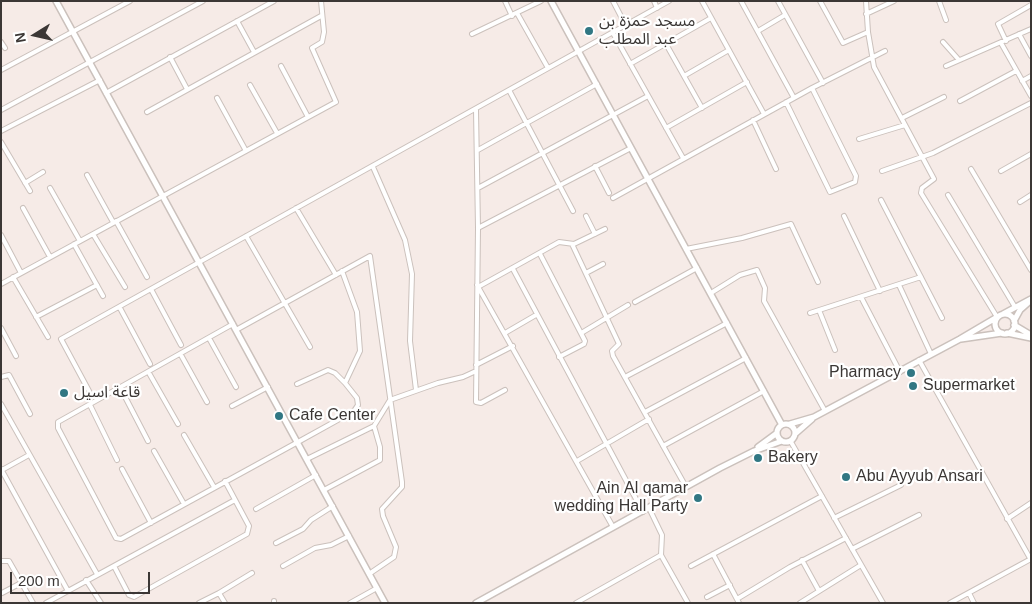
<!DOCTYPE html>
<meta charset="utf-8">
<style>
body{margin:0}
#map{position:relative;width:1032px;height:604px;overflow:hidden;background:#f6ebe7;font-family:Arial,sans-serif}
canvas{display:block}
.frame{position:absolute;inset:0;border:2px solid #3b3735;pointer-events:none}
.north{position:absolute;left:10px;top:10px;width:50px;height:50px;-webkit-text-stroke:4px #fff;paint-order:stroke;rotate:260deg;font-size:14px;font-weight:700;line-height:20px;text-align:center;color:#3b3735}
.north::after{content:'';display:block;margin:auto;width:18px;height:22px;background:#3b3735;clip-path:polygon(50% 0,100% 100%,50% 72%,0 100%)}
.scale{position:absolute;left:10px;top:572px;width:140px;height:22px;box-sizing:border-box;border:2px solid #3b3735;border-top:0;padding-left:6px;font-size:15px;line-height:18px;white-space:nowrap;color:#3b3735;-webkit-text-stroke:4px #fff;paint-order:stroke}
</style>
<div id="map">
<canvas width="1032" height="604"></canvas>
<div class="frame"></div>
<div class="north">N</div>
<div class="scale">200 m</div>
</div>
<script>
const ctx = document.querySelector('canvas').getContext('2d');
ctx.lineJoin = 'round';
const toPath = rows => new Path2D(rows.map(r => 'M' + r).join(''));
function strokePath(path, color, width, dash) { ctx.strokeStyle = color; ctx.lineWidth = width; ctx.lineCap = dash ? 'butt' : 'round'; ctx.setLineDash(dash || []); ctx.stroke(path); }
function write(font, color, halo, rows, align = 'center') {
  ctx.font = font + ' Arial,"Noto Sans Arabic",sans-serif'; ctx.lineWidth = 4.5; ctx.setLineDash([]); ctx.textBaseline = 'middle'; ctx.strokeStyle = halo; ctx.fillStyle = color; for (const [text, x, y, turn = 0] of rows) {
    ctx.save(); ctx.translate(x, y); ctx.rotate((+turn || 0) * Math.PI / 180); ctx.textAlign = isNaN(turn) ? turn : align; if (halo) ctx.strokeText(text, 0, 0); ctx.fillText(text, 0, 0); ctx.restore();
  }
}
const street = toPath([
 [505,1,512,16],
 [613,1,626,26],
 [654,1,657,8],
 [702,1,764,114],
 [741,1,794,98],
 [778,1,823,83],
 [820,1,843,43,868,32],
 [866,1,868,32,874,67,934,179,922,188,921,193,997,317],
 [939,1,946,20],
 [517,13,548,68],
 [866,14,894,1],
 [237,21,254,52],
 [758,31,785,15],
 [613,33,683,158],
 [472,34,541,1],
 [1019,34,1031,56],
 [1006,41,998,24,1031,5],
 [1,42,5,48],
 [943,42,959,60],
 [1001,43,1031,96],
 [666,44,702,108],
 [170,57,187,89],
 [630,64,711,18],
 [281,66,308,117],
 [946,66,1031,29],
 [1,70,130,1],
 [684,76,729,50],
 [1022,81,1031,76],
 [250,85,277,133],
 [509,90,573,211],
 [106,93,274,1],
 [217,98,246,151],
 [960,101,1016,71],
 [786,102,830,192,855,182,856,176,812,88],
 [1,110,203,1],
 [476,110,478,228,476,402,481,403,505,390],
 [147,112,321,16],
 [902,118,944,97],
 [753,120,776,169],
 [666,128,747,82],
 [1,131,100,80],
 [859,139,905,125],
 [1,142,30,191],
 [478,150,597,84],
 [595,166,609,193],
 [373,167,405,240,412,274,410,341,416,390],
 [971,169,1031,270],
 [882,171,933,153,1031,103],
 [1001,171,1031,154],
 [87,175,113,222],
 [25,183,43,172],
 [50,188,80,241],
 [478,188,648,96],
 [948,195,1015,307],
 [613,198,812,88,885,51],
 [881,200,942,318],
 [1020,202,1031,195],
 [23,208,50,257],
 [296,208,336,275],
 [586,216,595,234],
 [844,216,880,291],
 [116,221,147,277],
 [478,228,631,148],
 [93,234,125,287],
 [1,235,21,273],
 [246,236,310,347],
 [74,244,103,296],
 [572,244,619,344,612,351,613,356,686,487],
 [686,249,742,238,791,224,818,282],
 [540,254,585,341,584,344,559,357],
 [513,269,643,512],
 [342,271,357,312,360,351,345,383],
 [586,273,603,264],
 [13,277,48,337],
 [1,284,336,102,312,48,322,42,324,32,321,1],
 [477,285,613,527],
 [899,285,931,354],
 [478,287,559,242,574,244,605,229],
 [152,291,181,345],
 [711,293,740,275,757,270,765,288,764,301,825,411],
 [861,297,900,372],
 [635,302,697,268],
 [120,308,150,364],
 [819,310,835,350],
 [810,313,921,277],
 [36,317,97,285],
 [233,324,58,422,58,428,116,538,121,539,298,442,354,411,358,405,357,398,345,383,335,373,328,370,297,384],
 [1,328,16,356],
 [236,330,370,256,402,482,402,487,382,509,383,516,396,547,394,557,369,574],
 [583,332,628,305],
 [505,333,536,315],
 [209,338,236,387],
 [181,355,207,402],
 [919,360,1031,560],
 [476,365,513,346],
 [149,373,178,424],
 [1,377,9,375,30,414],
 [625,377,727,323],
 [121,389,148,441],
 [89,391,61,339,669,1],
 [1,404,97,574],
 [90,405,117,460],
 [232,406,268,387],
 [645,412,746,358],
 [184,435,214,487],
 [791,442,883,603],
 [663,446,764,391],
 [154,451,184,504],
 [307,459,374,426,390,400,438,383,463,377,476,371],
 [577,461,649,419],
 [1,469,68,591],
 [122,469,151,523],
 [2,470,29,455],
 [324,490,380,460,380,447,374,426],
 [649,508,662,535,661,555,688,603],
 [256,509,316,475],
 [834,518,901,485],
 [1007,519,1031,503],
 [276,543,303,529,311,520,333,506],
 [852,549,919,515],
 [713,554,739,603],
 [802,560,819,591],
 [1,561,9,561,33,603],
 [114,566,129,595,134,597,247,534,249,526,225,481],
 [283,566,315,548,331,545,349,536],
 [691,566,822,496],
 [86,580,101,603],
 [2,593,21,583],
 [219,593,252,573],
 [969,593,974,603],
 [707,597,730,585],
 [737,599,790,567,846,538],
 [46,603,235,500],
 [199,603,219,593,225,603],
 [274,603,274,601],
 [350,603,377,588],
 [576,603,661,555],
 [800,603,861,565],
 [950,603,1031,559]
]);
const secondary = toPath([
 [56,1,385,603],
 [551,1,782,425],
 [1003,314,1031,299],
 '995 324a10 10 0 1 1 20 0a10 10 0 1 1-20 0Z',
 [1014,321,1020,310,1029,302],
 [1014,325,1031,335],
 [1007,333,1031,338],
 [961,339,1002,333],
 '777 433a9 9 0 1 1 18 0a9 9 0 1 1-18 0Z',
 [790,424,814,417,960,339,999,316],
 [796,433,812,419],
 [758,447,777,433],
 [476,603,720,468,754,451,782,441]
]);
strokePath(street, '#cbc1bc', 6);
strokePath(secondary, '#cbc1bc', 8);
strokePath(street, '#fff', 4);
strokePath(secondary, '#fff', 5);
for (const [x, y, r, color] of [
 [589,31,5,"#317783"],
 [911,373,5,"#317783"],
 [913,386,5,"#317783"],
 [64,393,5,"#317783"],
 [279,416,5,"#317783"],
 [758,458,5,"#317783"],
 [846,477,5,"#317783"],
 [698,498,5,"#317783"]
]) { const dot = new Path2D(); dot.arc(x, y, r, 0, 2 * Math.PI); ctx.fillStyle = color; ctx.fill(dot); strokePath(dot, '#fff', 2); }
write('16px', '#3b3735', '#fff', [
 ["مسجد حمزة بن",599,22],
 ["عبد المطلب",599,40],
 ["Pharmacy",901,373,"right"],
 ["Supermarket",923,386],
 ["قاعة اسيل",74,393],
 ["Cafe Center",289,416],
 ["Bakery",768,458],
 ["Abu Ayyub Ansari",856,477],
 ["Ain Al qamar",688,489,"right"],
 ["wedding Hall Party",688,507,"right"]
], 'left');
</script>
